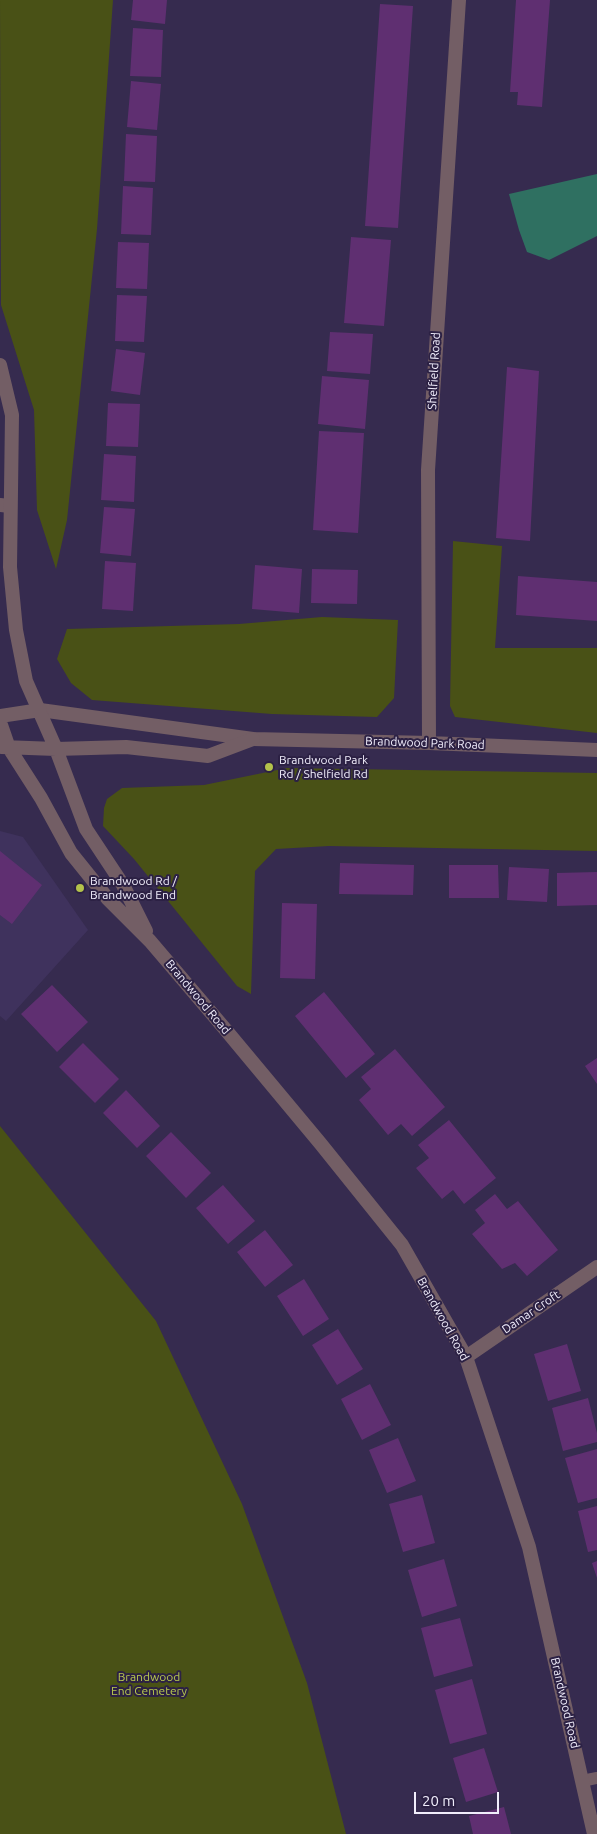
<!DOCTYPE html>
<style>
body{margin:0}
#map{position:relative;width:597px;height:1834px;overflow:hidden;background:#362b4f;font-family:Ubuntu,sans-serif}
canvas{display:block}
.scale{position:absolute;left:414px;top:1792px;width:85px;height:22px;box-sizing:border-box;border:2px solid #f1eefc;border-top:0;padding-left:6px;font-size:15px;line-height:18px;white-space:nowrap;color:#f1eefc;-webkit-text-stroke:4px #2c2144;paint-order:stroke}
</style>
<div id="map">
<canvas width="597" height="1834"></canvas>
<div class="scale">20 m</div>
</div>
<script>
const ctx = document.querySelector('canvas').getContext('2d');
ctx.lineJoin = 'round';
function paint(path, color) { ctx.fillStyle = color; ctx.fill(path, 'evenodd'); }
const toPath = rows => new Path2D(rows.map(r => 'M' + r).join(''));
function strokePath(path, color, width, dash) { ctx.strokeStyle = color; ctx.lineWidth = width; ctx.lineCap = dash ? 'butt' : 'round'; ctx.setLineDash(dash || []); ctx.stroke(path); }
function write(font, color, halo, rows, align = 'center') {
  ctx.font = font + ' Ubuntu,sans-serif'; ctx.lineWidth = 4; ctx.setLineDash([]); ctx.textBaseline = 'middle'; ctx.strokeStyle = halo; ctx.fillStyle = color; for (const [text, x, y, turn = 0] of rows) {
    ctx.save(); ctx.translate(x, y); ctx.rotate((+turn || 0) * Math.PI / 180); ctx.textAlign = isNaN(turn) ? turn : align; if (halo) ctx.strokeText(text, 0, 0); ctx.fillText(text, 0, 0); ctx.restore();
  }
}
paint(toPath([
 [0,831,23,837,88,930,6,1021,0,1016]
]), '#3f325d');
paint(toPath([
 [0,0,113,0,97,229,67,520,56,569,37,510,34,410,1,305],
 [453,541,502,546,495,648,597,648,597,733,455,717,450,706],
 [322,617,398,620,394,698,377,717,272,714,92,700,71,683,57,659,67,629,239,624],
 [287,768,597,773,597,851,329,846,276,849,255,871,251,994,237,986,134,859,103,826,104,808,107,799,122,788,204,785],
 [0,1126,156,1321,242,1504,307,1683,346,1834,0,1834]
]), '#495116');
paint(toPath([
 [597,174,597,236,549,260,527,252,519,230,509,194]
]), '#2f7061');
paint(toPath([
 [133,0,167,0,165,24,131,20],
 [516,0,550,0,542,107,517,105,518,92,510,92],
 [380,4,413,6,398,228,365,226],
 [133,28,163,30,161,77,130,76],
 [131,81,161,84,157,130,127,127],
 [126,134,157,136,155,182,124,181],
 [123,186,153,188,151,235,121,234],
 [351,237,391,240,384,326,344,323],
 [118,242,149,243,147,289,116,288],
 [117,295,147,296,144,342,115,341],
 [330,332,373,334,370,374,327,371],
 [116,349,145,353,140,395,111,391],
 [507,367,539,371,530,541,496,538],
 [322,376,369,380,365,429,318,424],
 [108,403,140,404,138,447,106,446],
 [319,431,364,433,358,533,313,530],
 [104,454,136,456,134,502,101,500],
 [104,507,135,509,131,556,100,553],
 [105,561,136,563,133,611,102,609],
 [255,565,302,569,299,613,252,609],
 [312,569,358,570,357,604,311,603],
 [518,576,597,582,597,621,516,615],
 [0,851,42,885,12,924,0,915],
 [340,863,414,865,413,895,339,894],
 [449,865,498,865,499,898,449,898],
 [509,867,549,869,547,902,507,900],
 [597,872,597,905,557,906,557,873],
 [282,903,317,904,315,979,280,978],
 [52,985,88,1022,57,1052,21,1014],
 [324,992,375,1054,346,1078,295,1016],
 [83,1043,119,1079,95,1103,59,1067],
 [395,1049,445,1107,412,1136,401,1124,388,1135,359,1100,371,1089,361,1077],
 [597,1058,597,1084,585,1066],
 [126,1090,160,1126,137,1148,103,1113],
 [449,1120,496,1178,464,1204,453,1190,442,1199,416,1168,429,1158,418,1145],
 [171,1132,211,1173,186,1198,146,1156],
 [223,1185,255,1221,228,1244,196,1208],
 [495,1194,507,1209,518,1201,558,1250,527,1276,515,1263,502,1269,472,1234,485,1223,475,1210],
 [265,1230,293,1265,265,1287,237,1252],
 [304,1279,329,1319,303,1336,277,1296],
 [338,1329,363,1369,337,1385,312,1345],
 [567,1344,581,1391,548,1401,534,1354],
 [370,1384,391,1425,362,1440,341,1399],
 [588,1398,597,1433,597,1442,563,1451,552,1408],
 [398,1438,416,1481,387,1493,369,1450],
 [597,1449,597,1498,578,1503,565,1458],
 [422,1495,435,1543,403,1552,389,1504],
 [597,1506,597,1550,588,1552,578,1511],
 [444,1559,457,1606,422,1617,408,1570],
 [597,1561,597,1578,592,1563],
 [460,1618,473,1666,434,1677,421,1628],
 [472,1679,487,1734,450,1744,435,1690],
 [484,1748,498,1792,466,1802,453,1758],
 [504,1807,511,1834,473,1834,469,1816]
]), '#5f2f71');
strokePath(toPath([
 [582,1781,597,1778]
]), '#735e65', 12);
strokePath(toPath([
 [0,505,10,506],
 [40,710,253,739,429,743,597,750],
 [429,743,428,470,459,0],
 [466,1357,597,1267]
]), '#735e65', 14);
strokePath(toPath([
 [0,365,12,415,10,567,16,630,26,681,56,749,86,829,123,885,146,931],
 [0,716,40,710],
 [0,722,9,748,41,798,71,853,108,899,150,941,225,1029,320,1143,402,1245,466,1357,529,1547,594,1834],
 [2,747,56,749,126,747,208,756,253,739]
]), '#735e65', 14);
for (const [x, y, r, color] of [
 [269,767,5,"#b3c24b"],
 [80,888,5,"#b3c24b"]
]) { const dot = new Path2D(); dot.arc(x, y, r, 0, 2 * Math.PI); ctx.fillStyle = color; ctx.fill(dot); strokePath(dot, '#2c2144', 2); }
write('12px', '#f1eefc', '#2c2144', [
 ["Shelfield Road",434,371,-87],
 ["Brandwood Park Road",425,743,2],
 ["Brandwood Road",198,997,50],
 ["Damar Croft",531,1312,-34],
 ["Brandwood Road",443,1319,61],
 ["Brandwood Road",565,1703,77]
]);
write('12px', '#f1eefc', '#2c2144', [
 ["Brandwood Park",279,760],
 ["Rd / Shelfield Rd",279,774],
 ["Brandwood Rd /",90,881],
 ["Brandwood End",90,895]
], 'left');
write('12px', '#b9ca4f', '#2c2144', [
 ["Brandwood",149,1677],
 ["End Cemetery",149,1691]
]);
</script>
